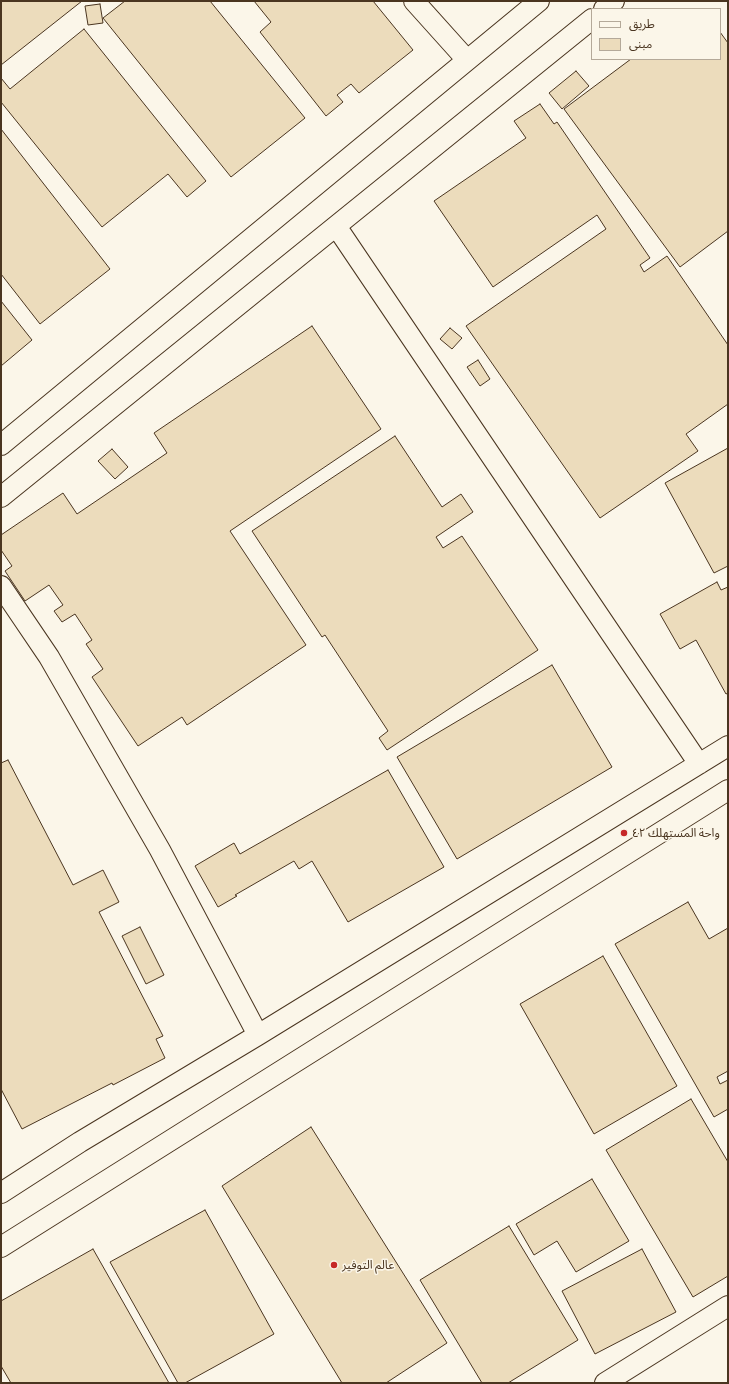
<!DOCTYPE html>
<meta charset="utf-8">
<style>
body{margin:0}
#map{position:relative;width:729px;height:1384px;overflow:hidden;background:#fbf6e9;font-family:Commissioner,"Noto Sans Arabic",sans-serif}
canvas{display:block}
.frame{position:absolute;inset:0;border:2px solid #4a3520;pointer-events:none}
.legend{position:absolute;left:591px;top:8px;width:130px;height:52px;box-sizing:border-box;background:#fbf6e9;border:1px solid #b4a999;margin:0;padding:5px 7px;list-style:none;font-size:12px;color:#4a3520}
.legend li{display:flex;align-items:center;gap:8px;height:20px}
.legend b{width:20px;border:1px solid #b4a999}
</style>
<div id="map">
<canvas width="729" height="1384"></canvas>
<div class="frame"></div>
<ul class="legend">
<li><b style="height:5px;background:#fbf6e9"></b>طريق</li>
<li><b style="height:11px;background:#ecdcbc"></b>مبنى</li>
</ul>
</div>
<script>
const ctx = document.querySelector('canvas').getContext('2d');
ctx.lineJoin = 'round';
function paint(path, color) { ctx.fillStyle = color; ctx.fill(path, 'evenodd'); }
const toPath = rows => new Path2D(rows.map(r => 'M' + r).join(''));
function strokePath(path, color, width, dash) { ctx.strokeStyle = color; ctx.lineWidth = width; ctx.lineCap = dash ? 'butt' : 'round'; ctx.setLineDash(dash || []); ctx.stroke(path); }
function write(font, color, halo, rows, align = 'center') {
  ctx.font = font + ' Commissioner,"Noto Sans Arabic",sans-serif'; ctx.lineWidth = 3; ctx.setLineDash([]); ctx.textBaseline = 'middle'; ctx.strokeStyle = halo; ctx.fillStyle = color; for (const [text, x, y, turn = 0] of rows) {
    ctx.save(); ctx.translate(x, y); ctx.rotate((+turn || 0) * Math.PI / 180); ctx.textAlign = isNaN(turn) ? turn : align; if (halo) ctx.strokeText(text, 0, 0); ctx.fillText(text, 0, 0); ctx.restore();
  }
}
const building = toPath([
 [1,1,82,1,1,65,1,1],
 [125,1,210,1,305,118,231,177,103,18,125,1],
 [254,1,373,1,413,50,359,93,351,84,337,95,343,102,326,116,260,32,271,22,254,1],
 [100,4,103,23,88,25,85,6,100,4],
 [84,29,206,181,187,197,168,174,102,227,1,102,1,78,10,89,84,29],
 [720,32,728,43,728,231,680,267,564,109,631,59,720,59,720,32],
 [576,71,589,86,562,109,549,93,576,71],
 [540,104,554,124,557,122,650,258,640,265,644,272,667,256,728,345,728,404,686,434,698,451,600,518,466,326,606,229,597,215,493,287,434,201,526,138,514,121,540,104],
 [1,129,110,269,40,324,1,274,1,129],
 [1,301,32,340,1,366,1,301],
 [312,326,381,429,230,531,306,645,187,725,182,717,138,746,92,677,103,669,86,644,92,640,75,614,62,622,54,611,63,605,49,585,25,601,5,571,12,566,1,550,1,535,63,493,77,514,167,453,154,433,312,326],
 [450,328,462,338,452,349,440,339,450,328],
 [478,360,490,379,480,386,467,367,478,360],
 [395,436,442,507,461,494,473,512,436,537,443,548,462,536,538,650,387,750,379,738,388,731,325,635,322,637,252,531,395,436],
 [728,448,728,566,714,573,665,483,728,448],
 [112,449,128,467,115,479,98,461,112,449],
 [717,582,721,590,728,587,728,693,726,694,696,640,680,649,660,614,717,582],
 [552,665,612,767,457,859,397,757,552,665],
 [8,760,73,885,103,870,119,902,99,912,163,1036,156,1039,165,1058,113,1085,112,1083,22,1129,1,1089,1,763,8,760],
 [388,770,444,867,348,922,312,861,299,869,294,861,235,895,237,896,218,907,195,866,234,843,240,854,388,770],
 [688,902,709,939,728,928,728,1071,717,1077,720,1084,728,1080,728,1109,714,1117,615,944,688,902],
 [140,927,164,975,146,984,122,936,140,927],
 [603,956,677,1086,594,1134,520,1004,603,956],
 [691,1099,728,1162,728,1276,693,1297,606,1150,691,1099],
 [311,1127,447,1343,386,1383,342,1383,222,1186,311,1127],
 [592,1179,629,1241,576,1272,557,1241,534,1255,516,1224,592,1179],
 [205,1210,274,1334,185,1383,178,1383,110,1262,205,1210],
 [509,1226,578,1340,508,1383,482,1383,420,1280,509,1226],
 [93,1249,169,1383,11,1383,1,1366,1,1301,93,1249],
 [642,1249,676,1312,595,1354,562,1291,642,1249]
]);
paint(building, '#ecdcbc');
strokePath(building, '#4a3520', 1);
const street = toPath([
 [414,1,467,60],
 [604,9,614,1],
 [336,226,699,764],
 [1,445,539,1],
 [1,497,592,19],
 [1,586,49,657,160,850,258,1035],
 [1,1193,80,1142,258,1035,728,746],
 [1,1247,728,790],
 [605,1383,728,1306]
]);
strokePath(street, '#4a3520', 22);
strokePath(street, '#fbf6e9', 20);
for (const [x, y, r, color] of [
 [624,833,4,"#c62828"],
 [334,1265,4,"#c62828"]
]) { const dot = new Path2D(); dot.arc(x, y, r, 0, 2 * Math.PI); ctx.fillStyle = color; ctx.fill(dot); strokePath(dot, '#fbf6e9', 1.5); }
write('12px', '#4a3520', '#fbf6e9', [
 ["واحة المستهلك ٤٢",632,833],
 ["عالم التوفير",342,1265]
], 'left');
</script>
